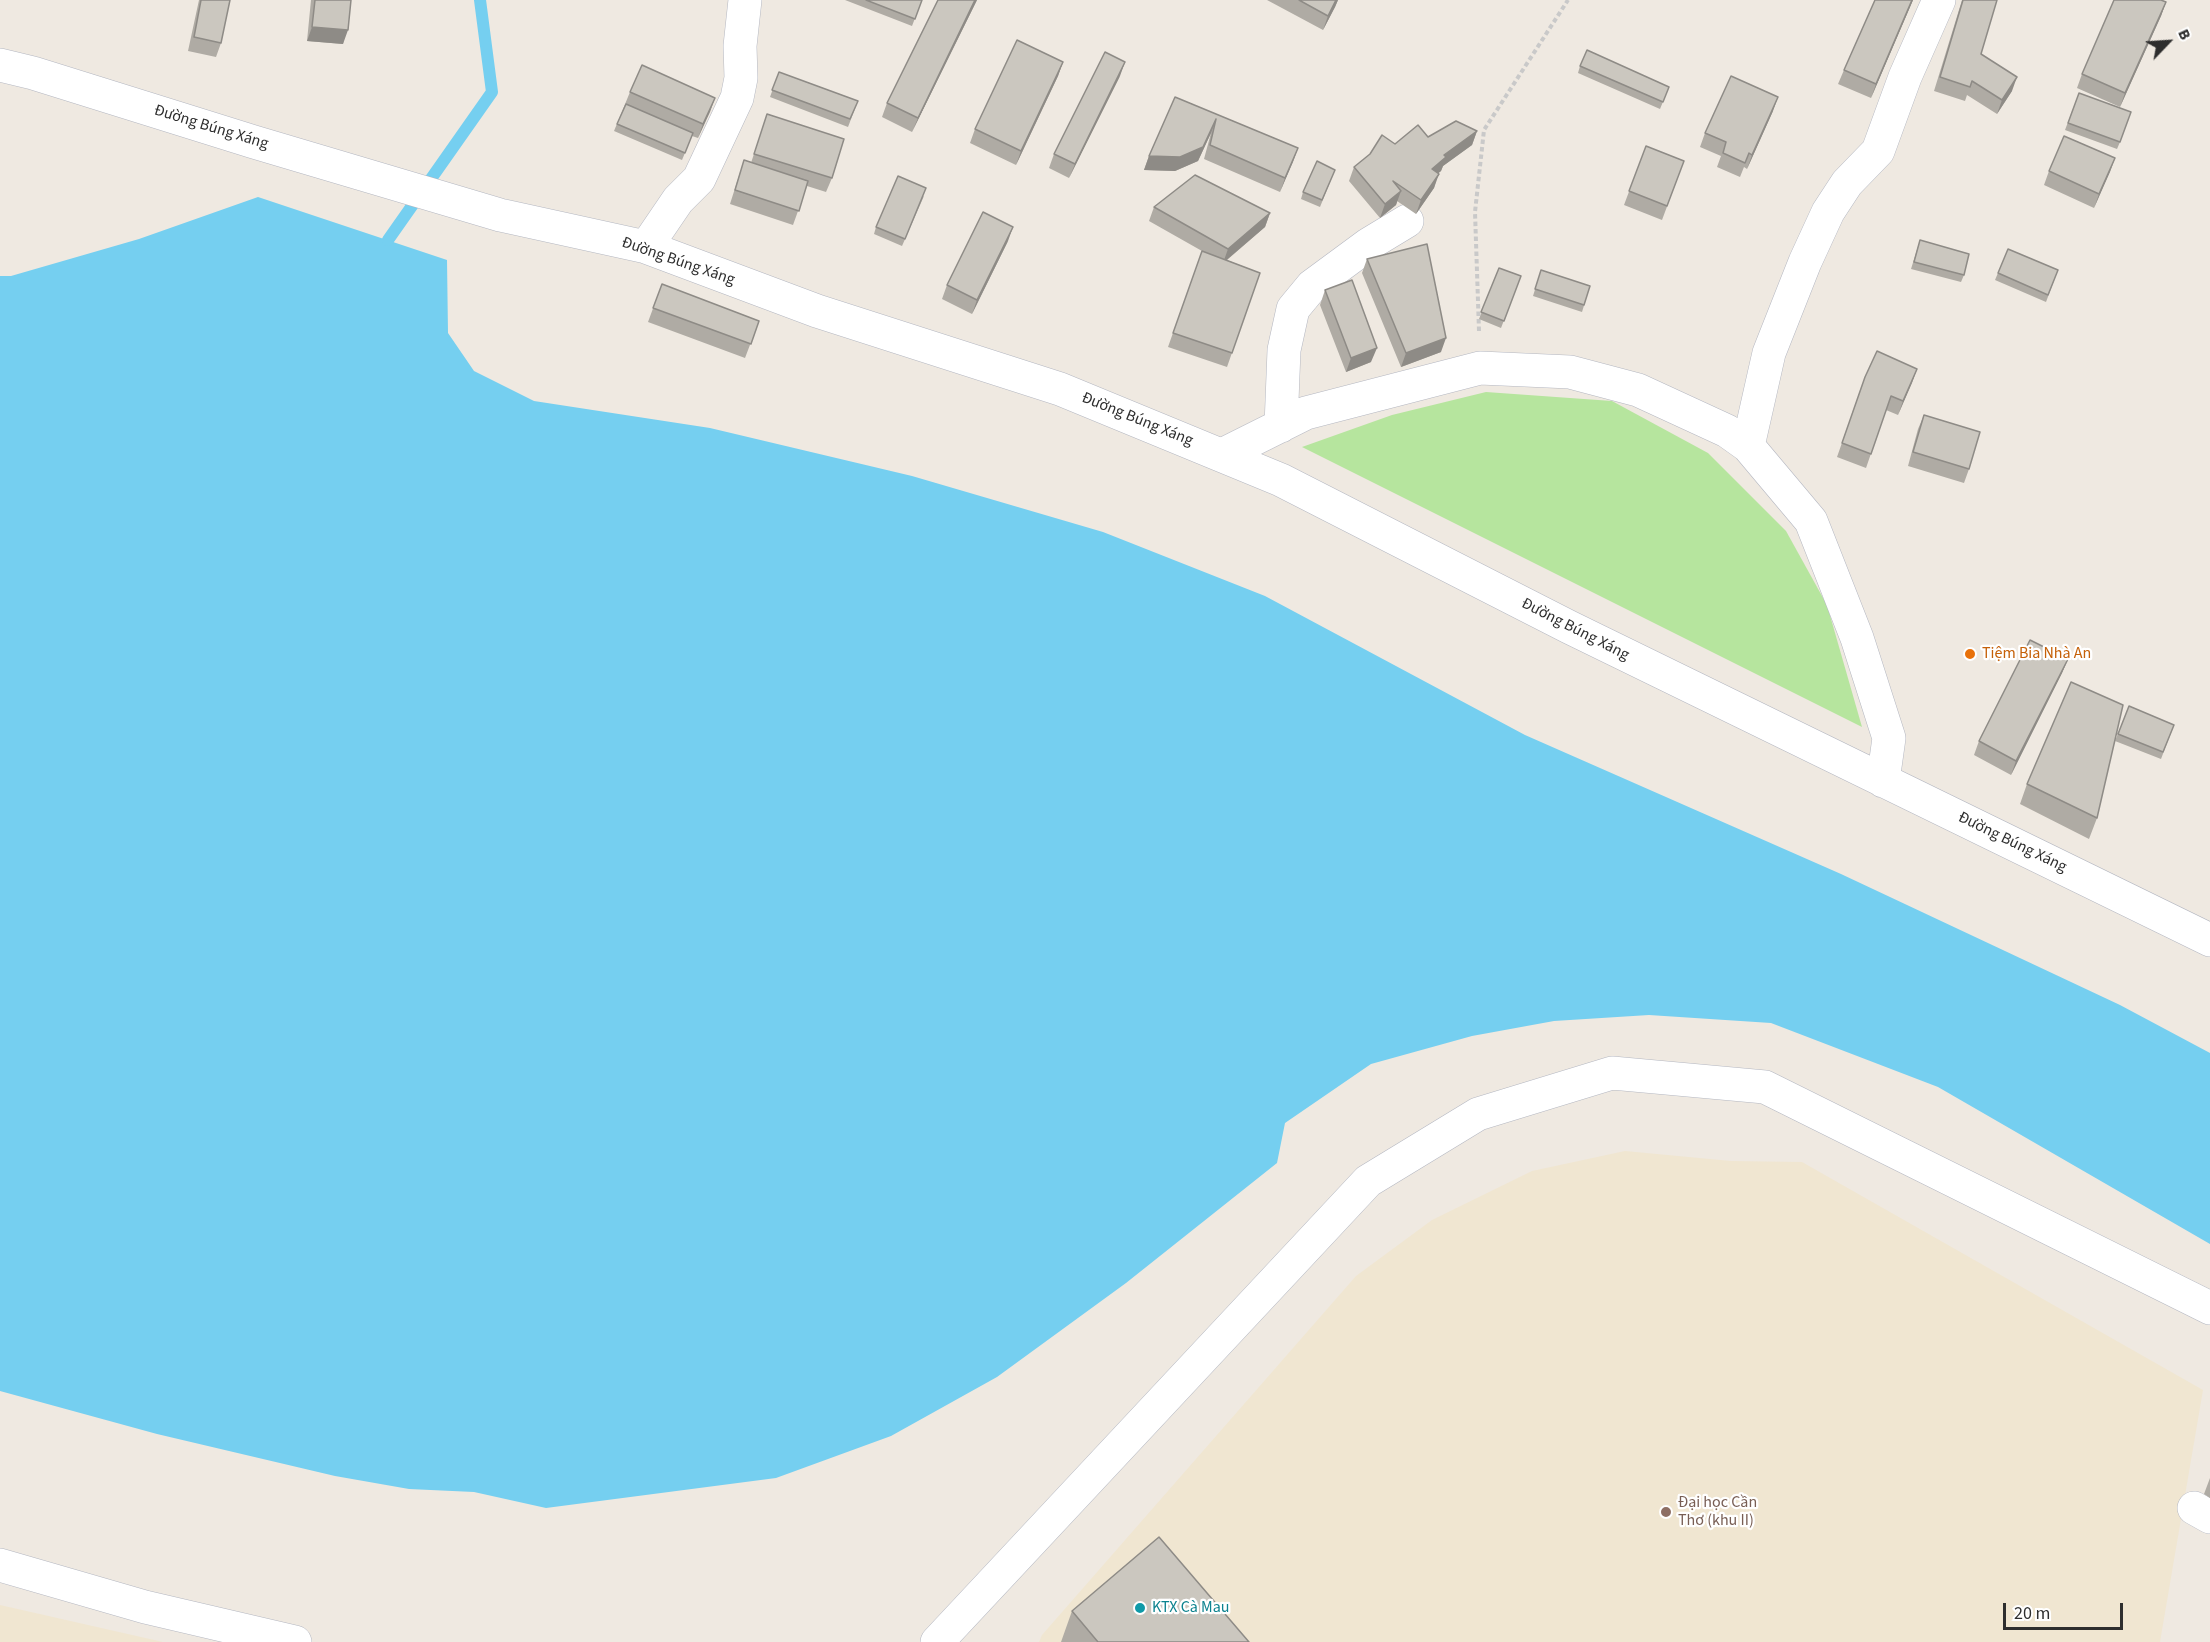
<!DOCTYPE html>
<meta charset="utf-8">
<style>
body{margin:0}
#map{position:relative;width:2210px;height:1642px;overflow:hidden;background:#efe9e1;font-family:"Source Sans 3",sans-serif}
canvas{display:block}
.north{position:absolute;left:2138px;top:12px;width:60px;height:60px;-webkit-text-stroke:4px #fff;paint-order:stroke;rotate:65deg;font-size:16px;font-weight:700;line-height:24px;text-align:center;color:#2e2e2e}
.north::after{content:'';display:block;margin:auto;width:21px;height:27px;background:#2e2e2e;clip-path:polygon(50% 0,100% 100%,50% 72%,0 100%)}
.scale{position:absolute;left:2003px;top:1603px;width:120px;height:27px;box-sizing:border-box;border:3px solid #2e2e2e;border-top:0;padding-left:8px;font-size:18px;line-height:21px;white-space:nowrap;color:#2e2e2e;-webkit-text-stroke:4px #fff;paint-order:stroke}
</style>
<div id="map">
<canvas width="2210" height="1642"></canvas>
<div class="north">B</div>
<div class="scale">20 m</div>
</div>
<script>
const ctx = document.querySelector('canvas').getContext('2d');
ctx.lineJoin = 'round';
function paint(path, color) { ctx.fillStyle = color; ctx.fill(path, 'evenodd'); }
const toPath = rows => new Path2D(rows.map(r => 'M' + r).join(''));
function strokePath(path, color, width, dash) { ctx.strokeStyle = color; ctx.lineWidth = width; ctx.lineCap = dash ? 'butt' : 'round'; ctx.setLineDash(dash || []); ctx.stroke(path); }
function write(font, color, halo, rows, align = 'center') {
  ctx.font = font + ' "Source Sans 3",sans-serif'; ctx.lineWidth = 4.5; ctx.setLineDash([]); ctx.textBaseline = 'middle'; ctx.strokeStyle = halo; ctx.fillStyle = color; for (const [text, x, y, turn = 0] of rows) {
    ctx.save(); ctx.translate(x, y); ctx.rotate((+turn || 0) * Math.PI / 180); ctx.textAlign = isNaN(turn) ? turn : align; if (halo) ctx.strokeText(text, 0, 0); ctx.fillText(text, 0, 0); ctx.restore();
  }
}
paint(toPath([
 [1625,1151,1731,1161,1802,1162,2203,1390,2160,1642,1039,1642,1042,1635,1356,1276,1432,1220,1532,1171],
 [0,1605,163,1642,0,1642]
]), '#f0e6d1');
paint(toPath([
 [1486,392,1612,401,1708,453,1786,531,1827,605,1862,727,1302,447,1392,415]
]), '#b6e59e');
paint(toPath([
 [258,197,447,260,448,333,474,371,534,401,710,428,912,476,1103,532,1265,596,1525,735,1841,874,2120,1005,2210,1053,2210,1244,1938,1087,1771,1023,1649,1015,1554,1021,1472,1036,1371,1064,1285,1123,1277,1163,1126,1283,997,1377,891,1436,776,1478,546,1508,474,1492,409,1489,335,1476,157,1434,0,1391,0,276,11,276,139,239]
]), '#75cff0');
strokePath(toPath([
 [388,240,492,92,480,0]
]), '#75cff0', 12);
const minor = toPath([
 [0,65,33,73,254,142,500,215,646,247,817,311,1060,389,1281,480,1569,627,2210,940],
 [646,247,678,200,699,179,737,98,741,78,740,46,745,0],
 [1281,426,1284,350,1293,309,1312,286,1369,244,1407,221],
 [1748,446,1769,353,1805,262,1828,212,1847,183,1878,151,1905,77,1939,0],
 [1222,455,1306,413,1480,368,1570,372,1638,390,1727,431,1748,446,1811,521,1857,638,1889,738,1883,781],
 [2194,1508,2210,1517],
 [0,1565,145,1607,295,1642],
 [937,1642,1368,1181,1478,1114,1612,1073,1765,1087,2210,1308]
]);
strokePath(minor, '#b4b7c1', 34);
strokePath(toPath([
 [1479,331,1475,212,1484,130,1568,0]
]), '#c9c9c9', 4, [4.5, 3]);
strokePath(minor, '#fff', 33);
paint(toPath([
 [199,0,230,0,221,43,216,57,188,51],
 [311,0,351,0,343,44,307,41],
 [845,0,922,0,912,26],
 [938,0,977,0,912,132,882,117,887,103],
 [1267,0,1338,0,1335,7,1323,30],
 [1875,0,1913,0,1871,98,1838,84,1844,70],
 [1962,0,1997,0,1981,54,2012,91,1997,114,1967,95,1965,101,1934,91],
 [2166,2,2161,16,2120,107,2077,88,2082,74],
 [1063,62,1058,76,1016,165,970,143,975,129],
 [1580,66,1669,87,1660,109,1578,73],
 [779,72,858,101,848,127,770,97],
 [1120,76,1069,178,1049,168,1054,154],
 [630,92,715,98,698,138,692,136,682,160,614,131],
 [2079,93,2120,142,2117,149,2065,130],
 [1175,97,1298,148,1280,192,1204,159,1211,133,1198,161,1175,171,1144,170,1149,156],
 [1773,111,1747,169,1744,167,1740,177,1717,167,1721,156,1700,147,1705,133],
 [767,114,832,178,826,192,807,186,793,225,730,204,744,160,751,163],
 [1477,131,1472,145,1443,166,1441,171,1438,173,1434,188,1416,214,1397,201,1396,205,1380,218,1349,181,1354,167,1428,137],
 [1646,146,1684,161,1662,220,1624,205],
 [2115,158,2094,208,2044,185,2049,171],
 [1335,170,1320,207,1301,199,1303,192],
 [924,196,902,246,874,234,876,227],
 [1154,207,1270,213,1265,227,1227,260,1260,273,1227,367,1168,347,1202,251,1149,221],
 [1920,240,1964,275,1961,282,1911,269],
 [1008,241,972,314,942,299,947,285],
 [2008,249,2058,270,2046,302,1995,280],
 [1367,259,1441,352,1401,367,1362,273],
 [1499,268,1521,276,1501,328,1479,319],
 [1541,270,1590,286,1582,312,1533,296],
 [662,284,759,321,745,358,648,322],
 [1325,290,1371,362,1346,372,1320,305],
 [1917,369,1898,415,1886,410,1866,468,1837,457,1865,377],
 [1924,415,1969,469,1964,483,1908,466,1918,429],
 [2068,659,2062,673,2011,775,1974,755,1979,741],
 [2129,706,2174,725,2161,759,2115,741],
 [2027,784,2097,818,2089,839,2020,804],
 [2210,1478,2210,1498,2204,1494],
 [1072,1611,1249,1642,1061,1642]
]), '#afaba4');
paint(toPath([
 [975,0,977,0,912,132,918,118],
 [1336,0,1338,0,1335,7,1323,30,1328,16],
 [1912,0,1913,0,1871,98,1876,84],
 [2166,2,2161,16,2120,107,2125,93],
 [312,27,348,30,343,44,307,41],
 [1063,62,1058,76,1016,165,1021,151],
 [1125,62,1120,76,1069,178,1075,164],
 [2017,77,2012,91,1997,114,2002,100],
 [1778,97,1773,111,1747,169,1752,155],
 [715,98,710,112,698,138,703,124],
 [1216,119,1211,133,1198,161,1175,171,1144,170,1149,156],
 [1477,131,1472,145,1443,166,1441,171,1427,183,1432,169,1444,155],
 [1298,148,1293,162,1280,192,1285,178],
 [2115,158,2110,172,2094,208,2099,194],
 [1439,174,1434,188,1416,214,1421,200],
 [1401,191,1396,205,1380,218,1385,204],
 [1270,213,1265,227,1223,263,1228,249],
 [1013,227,1008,241,972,314,977,300],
 [1446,338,1441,352,1401,367,1406,353],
 [1377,348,1371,362,1346,372,1351,358],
 [1917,369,1912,383,1898,415,1903,401],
 [2068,659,2062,673,2011,775,2016,761]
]), '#8e8b86');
const building = toPath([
 [201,0,230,0,221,43,194,37,201,0],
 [315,0,351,0,348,30,312,27,315,0],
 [866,0,922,0,915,19,866,0],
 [938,0,975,0,918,118,887,103,938,0],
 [1299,0,1336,0,1328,16,1299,0],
 [1875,0,1912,0,1876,84,1844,70,1875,0],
 [1963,0,1997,0,1981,54,2017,77,2002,100,1972,81,1970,87,1940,77,1963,0],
 [2114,0,2161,0,2166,2,2125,93,2082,74,2114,0],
 [1017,40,1063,62,1021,151,975,129,1017,40],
 [1587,50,1669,87,1663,102,1580,66,1587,50],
 [1105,52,1125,62,1075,164,1054,154,1105,52],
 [642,65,715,98,703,124,630,92,642,65],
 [779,72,858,101,850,119,772,90,779,72],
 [1731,76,1778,97,1752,155,1749,153,1745,163,1723,153,1726,142,1705,133,1731,76],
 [2079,93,2131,112,2120,142,2068,123,2079,93],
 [1175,97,1298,148,1285,178,1210,145,1216,119,1203,147,1180,157,1149,156,1175,97],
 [626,104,693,133,685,153,617,124,626,104],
 [767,114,844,139,832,178,754,154,767,114],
 [1456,121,1477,131,1444,155,1446,157,1432,169,1439,174,1421,200,1393,181,1401,191,1385,204,1354,167,1370,154,1382,135,1395,144,1418,125,1428,137,1456,121],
 [2064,136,2115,158,2099,194,2049,171,2064,136],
 [1646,146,1684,161,1667,206,1629,191,1646,146],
 [744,160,808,181,799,211,735,190,744,160],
 [1317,161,1335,170,1322,200,1303,192,1317,161],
 [1195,175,1270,213,1228,249,1154,207,1195,175],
 [898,176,926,188,905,239,876,227,898,176],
 [983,212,1013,227,977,300,947,285,983,212],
 [1920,240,1969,254,1964,275,1914,262,1920,240],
 [1427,244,1446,338,1406,353,1367,259,1427,244],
 [2008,249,2058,270,2048,295,1998,273,2008,249],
 [1202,251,1260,273,1232,353,1173,333,1202,251],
 [1499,268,1521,276,1504,321,1481,312,1499,268],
 [1541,270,1590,286,1584,305,1535,289,1541,270],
 [1352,280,1377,348,1351,358,1325,290,1352,280],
 [662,284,759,321,751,344,653,308,662,284],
 [1877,351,1917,369,1903,401,1891,396,1871,454,1842,443,1865,377,1877,351],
 [1924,415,1980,432,1969,469,1913,452,1924,415],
 [2030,640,2068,659,2016,761,1979,741,2030,640],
 [2071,682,2123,705,2097,818,2027,784,2071,682],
 [2129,706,2174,725,2163,752,2118,734,2129,706],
 [1159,1537,1249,1642,1098,1642,1072,1611,1159,1537]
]);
paint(building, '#cbc7bf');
strokePath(building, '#8e8b86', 1.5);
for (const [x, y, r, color] of [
 [1970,654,6,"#e8710a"],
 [1666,1512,6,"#8d6e63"],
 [1140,1608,6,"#0f9aa8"]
]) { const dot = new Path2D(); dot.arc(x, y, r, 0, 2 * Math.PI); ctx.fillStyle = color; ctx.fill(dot); strokePath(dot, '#fff', 2); }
write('16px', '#2e2e2e', '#fff', [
 ["Đường Búng Xáng",211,128,17],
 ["Đường Búng Xáng",678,262,19],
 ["Đường Búng Xáng",1137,420,22],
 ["Đường Búng Xáng",1575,630,27],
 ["Đường Búng Xáng",2012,843,26]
]);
write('16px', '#c56008', '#fff', [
 ["Tiệm Bia Nhà An",1982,654]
], 'left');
write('16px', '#785e54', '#fff', [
 ["Đại học Cần",1678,1503],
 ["Thơ (khu II)",1678,1521]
], 'left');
write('16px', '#0d838f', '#fff', [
 ["KTX Cà Mau",1152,1608]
], 'left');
</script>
